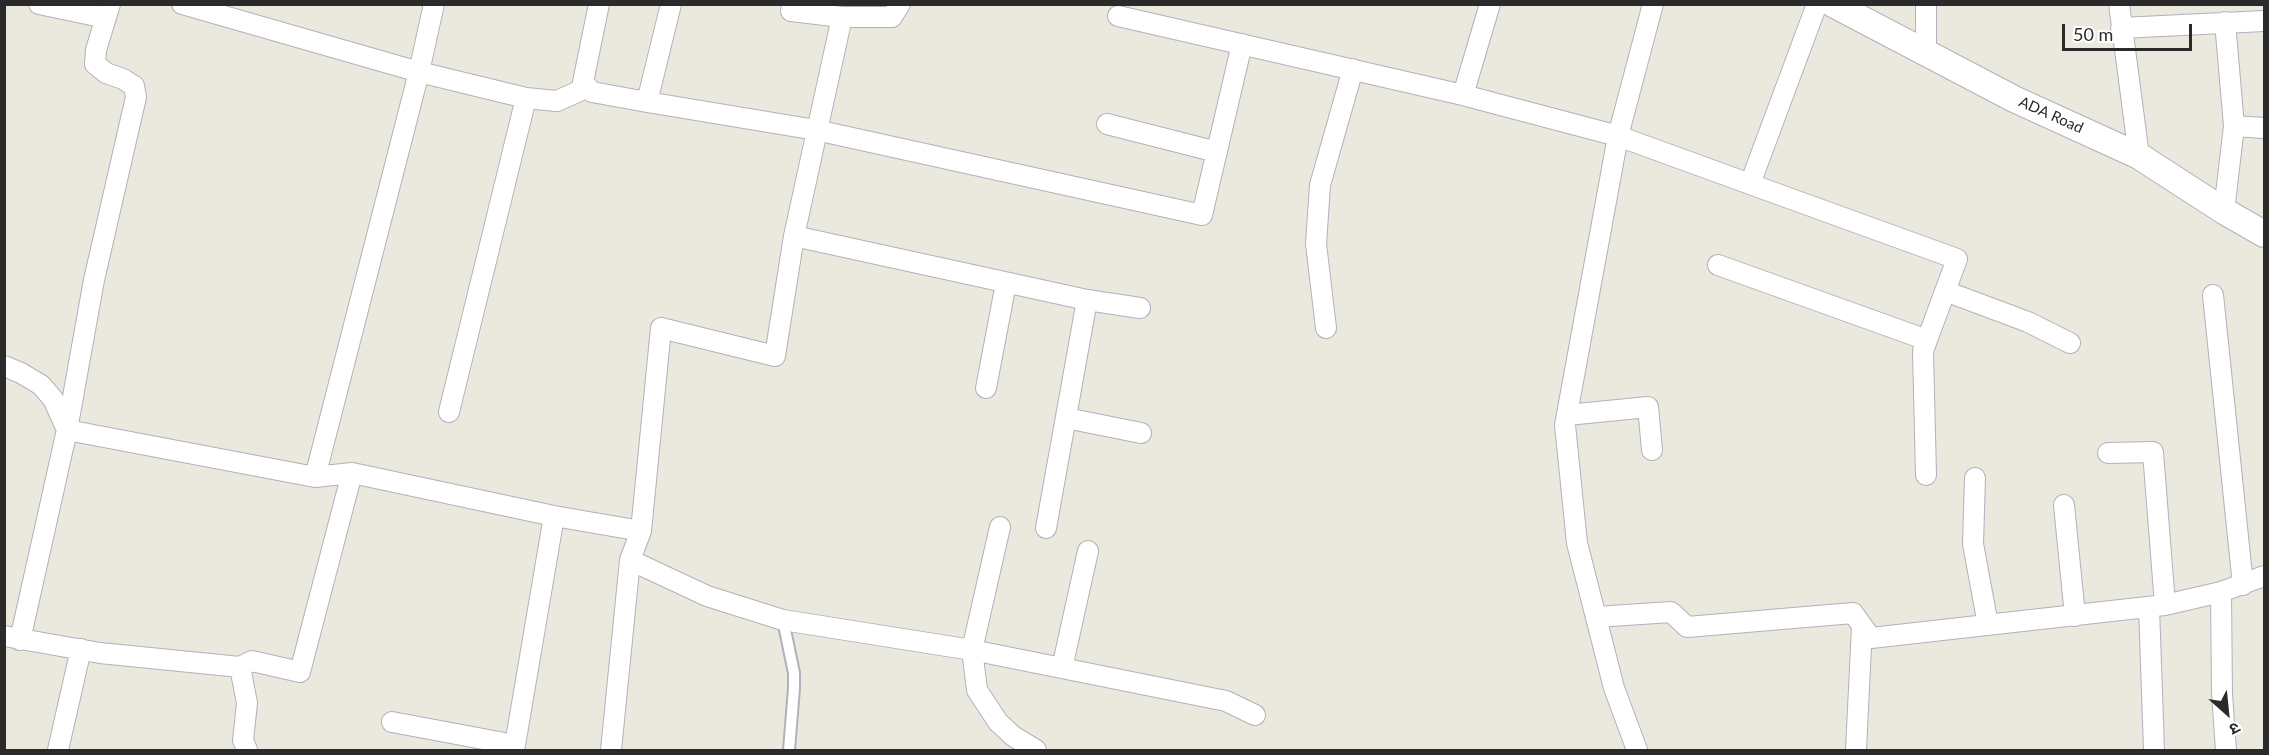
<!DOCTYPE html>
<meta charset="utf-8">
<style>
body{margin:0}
#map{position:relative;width:2269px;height:755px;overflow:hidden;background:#ebe8dd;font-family:Lato,"Noto Sans Devanagari",sans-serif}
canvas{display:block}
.frame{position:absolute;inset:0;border:6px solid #2a2a2a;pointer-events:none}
.north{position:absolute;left:2197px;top:683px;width:60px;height:60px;-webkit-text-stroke:4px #fff;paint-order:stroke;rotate:153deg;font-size:16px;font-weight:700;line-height:24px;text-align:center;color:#2a2a2a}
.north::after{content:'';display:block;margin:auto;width:21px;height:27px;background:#2a2a2a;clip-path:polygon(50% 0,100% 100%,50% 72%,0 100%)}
.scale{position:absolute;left:2062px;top:24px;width:130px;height:27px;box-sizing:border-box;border:3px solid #2a2a2a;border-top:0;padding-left:8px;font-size:18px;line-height:21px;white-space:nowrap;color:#2a2a2a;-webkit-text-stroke:4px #fff;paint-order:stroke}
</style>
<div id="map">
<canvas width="2269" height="755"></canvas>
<div class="frame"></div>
<div class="north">उ</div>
<div class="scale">50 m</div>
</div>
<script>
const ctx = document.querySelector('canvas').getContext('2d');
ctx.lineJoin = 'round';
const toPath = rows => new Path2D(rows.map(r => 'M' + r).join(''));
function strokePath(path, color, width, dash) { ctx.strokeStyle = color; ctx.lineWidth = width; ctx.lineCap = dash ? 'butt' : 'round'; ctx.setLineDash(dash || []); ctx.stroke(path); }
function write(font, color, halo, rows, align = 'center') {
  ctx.font = font + ' Lato,sans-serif'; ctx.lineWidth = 4.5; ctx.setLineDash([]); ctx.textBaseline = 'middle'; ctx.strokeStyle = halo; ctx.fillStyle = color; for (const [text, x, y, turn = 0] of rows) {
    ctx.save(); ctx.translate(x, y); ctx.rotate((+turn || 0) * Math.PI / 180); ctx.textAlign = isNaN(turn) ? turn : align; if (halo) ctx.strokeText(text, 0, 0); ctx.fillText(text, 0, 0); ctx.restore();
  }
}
const service = toPath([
 [783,620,794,673,794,688,789,750]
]);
const minor = toPath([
 [39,4,106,18],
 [182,4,419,72,526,98,557,101,586,88],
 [599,4,583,82,592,92,647,102],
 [671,4,647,102,816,130,1202,215,1242,44],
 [792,4,791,11,842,17],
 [1926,4,1926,53],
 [2119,4,2139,156],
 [1118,16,1463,95,1618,136,1750,184,1817,4],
 [2121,28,2264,21],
 [1463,95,1490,4],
 [1107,124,1217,152],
 [2234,126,2264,128],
 [1750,184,1957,259,1923,351,1926,475],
 [2224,211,2234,126,2225,22],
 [794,236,1087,300,1140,308],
 [1718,265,1927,340],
 [1945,291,2028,322,2070,343],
 [2213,295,2243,585],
 [1326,328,1316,244,1320,185,1353,69],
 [4,366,21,373,41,385,53,399,67,430,315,477,352,473,554,516,641,531,661,328,775,356,794,236,842,17,892,17,900,4],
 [986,388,1006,283],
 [449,412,526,98],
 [1567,415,1648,407,1652,450],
 [1066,418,1141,433],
 [2108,453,2153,452,2165,605],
 [315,477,419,72,434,4],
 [1975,478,1973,544,1988,625],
 [2064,505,2075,616],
 [1000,527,972,650,1226,701,1255,715],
 [1046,528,1087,300],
 [630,560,707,596,783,620,972,650,977,690,998,722,1013,736,1036,750],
 [2221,592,2222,694,2226,750],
 [2149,607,2154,750],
 [1596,617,1671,612,1687,627,1853,613,1871,638,2165,605,2221,592,2264,576],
 [4,636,100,653,240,667],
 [20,640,67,430,94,280,136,97,134,86,123,79,106,73,95,64,96,50,110,4],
 [1062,668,1088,551],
 [392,722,515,745,554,516],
 [58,750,81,649],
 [247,750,243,740,247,703,240,667,252,661,300,672,352,473],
 [611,750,630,560,641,531],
 [1637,750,1614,688,1577,543,1565,425,1618,136,1653,4],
 [1856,750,1862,626]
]);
const tertiary = toPath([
 [1833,4,2014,99,2139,156,2224,211,2264,234]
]);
strokePath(service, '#b1b1bd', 14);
strokePath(minor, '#b1b1bd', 22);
strokePath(tertiary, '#b1b1bd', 28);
strokePath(service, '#fff', 10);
strokePath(minor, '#fff', 20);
strokePath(tertiary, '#fff', 26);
write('15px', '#2a2a2a', '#fff', [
 ["ADA Road",2051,115,24]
]);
</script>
